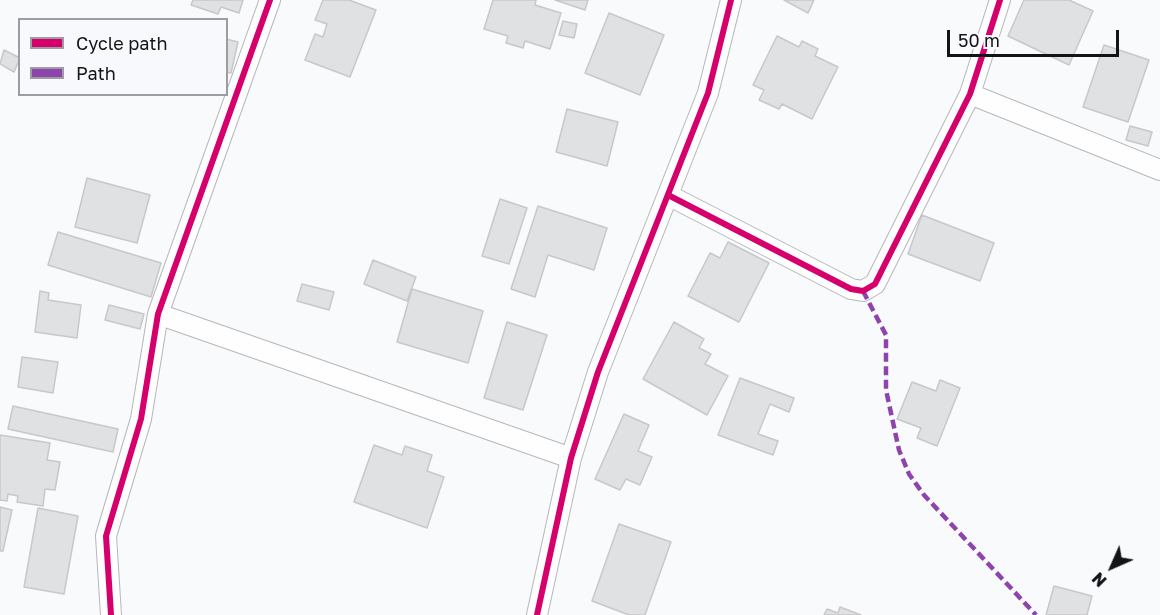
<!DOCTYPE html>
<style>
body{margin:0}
#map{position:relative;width:1160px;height:615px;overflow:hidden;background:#f9fafc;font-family:"Golos Text",sans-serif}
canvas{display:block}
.legend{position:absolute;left:18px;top:18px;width:210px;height:78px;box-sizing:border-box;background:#f8f9fd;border:2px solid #9d9da1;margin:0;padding:8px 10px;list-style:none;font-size:18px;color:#141418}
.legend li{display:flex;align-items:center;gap:12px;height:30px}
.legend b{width:30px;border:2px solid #9d9da1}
.north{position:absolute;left:1082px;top:537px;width:60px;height:60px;-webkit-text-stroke:4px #f8f9fd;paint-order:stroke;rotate:225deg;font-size:16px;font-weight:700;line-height:24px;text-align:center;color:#141418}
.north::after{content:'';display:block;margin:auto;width:21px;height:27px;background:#141418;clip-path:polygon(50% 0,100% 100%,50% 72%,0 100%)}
.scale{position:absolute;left:947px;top:30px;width:172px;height:27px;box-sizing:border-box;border:3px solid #141418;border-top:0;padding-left:8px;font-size:18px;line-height:21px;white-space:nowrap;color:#141418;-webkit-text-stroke:4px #f8f9fd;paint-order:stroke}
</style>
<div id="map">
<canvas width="1160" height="615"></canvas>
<ul class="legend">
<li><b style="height:8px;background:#d6006c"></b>Cycle path</li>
<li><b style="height:8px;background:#8e44ad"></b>Path</li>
</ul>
<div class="north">N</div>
<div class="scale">50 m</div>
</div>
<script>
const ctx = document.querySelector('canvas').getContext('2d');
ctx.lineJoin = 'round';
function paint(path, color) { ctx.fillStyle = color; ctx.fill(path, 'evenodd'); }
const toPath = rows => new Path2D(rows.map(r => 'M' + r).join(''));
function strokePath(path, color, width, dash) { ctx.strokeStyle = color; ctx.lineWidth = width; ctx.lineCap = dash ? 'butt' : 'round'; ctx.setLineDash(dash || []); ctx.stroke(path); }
const building = toPath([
 [193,0,243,0,239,13,221,7,218,14,191,5,193,0],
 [323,0,349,0,376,10,350,77,305,60,315,34,323,37,327,24,315,20,323,0],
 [493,0,536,0,535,5,561,13,550,49,525,41,523,48,506,43,508,36,484,29,493,0],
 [555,0,588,0,585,10,555,0],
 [784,0,814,0,808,13,784,0],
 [1024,0,1069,0,1093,11,1069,65,1008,36,1024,0],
 [609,13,664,35,640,95,585,73,609,13],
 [563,21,577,24,574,38,559,35,563,21],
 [777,36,799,47,802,41,818,49,815,56,838,67,812,119,782,104,779,109,759,100,764,90,753,85,777,36],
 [226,39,238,42,231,73,226,72,226,39],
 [1104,45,1149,60,1128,122,1083,107,1104,45],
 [4,50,20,58,14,72,0,64,4,50],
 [567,109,618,122,607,166,556,152,567,109],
 [1130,126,1152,132,1148,146,1126,140,1130,126],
 [87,178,150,195,137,243,75,227,87,178],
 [500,199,527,208,509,264,482,256,500,199],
 [538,206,607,228,594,270,548,255,535,297,511,289,538,206],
 [922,215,994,243,980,281,908,254,922,215],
 [58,232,161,263,151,297,48,265,58,232],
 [728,242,769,263,739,322,688,296,710,253,720,258,728,242],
 [373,260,416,277,407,301,364,284,373,260],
 [302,284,334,292,329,310,297,301,302,284],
 [412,289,483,311,468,363,397,342,412,289],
 [40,291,49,293,48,300,81,305,77,338,35,332,40,291],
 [109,305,144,314,140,329,105,320,109,305],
 [507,322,547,335,523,410,484,398,507,322],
 [674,322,704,339,699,348,711,354,705,364,728,376,707,415,643,379,674,322],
 [22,357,58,362,53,393,18,387,22,357],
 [740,378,794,398,789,412,770,404,758,434,778,441,773,455,718,435,740,378],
 [940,380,960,388,937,446,917,438,921,428,897,419,912,382,936,391,940,380],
 [13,406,118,429,113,452,8,429,13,406],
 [624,414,649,425,638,451,652,457,640,485,626,479,620,490,595,479,624,414],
 [0,435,50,443,47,460,60,462,55,490,45,489,43,506,17,502,18,496,8,494,7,501,0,500,0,435],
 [374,445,402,455,405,446,432,455,427,471,444,477,427,528,354,502,374,445],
 [0,507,12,510,3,551,0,551,0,507],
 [38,508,78,516,64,594,24,587,38,508],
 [619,524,671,542,645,615,629,615,592,601,619,524],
 [1054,586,1092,596,1087,615,1046,615,1054,586],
 [840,607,861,615,824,615,827,609,838,613,840,607]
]);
paint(building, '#e0e1e3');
strokePath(building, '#c8c8ca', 1.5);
const street = toPath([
 [970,94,1160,170],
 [670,196,851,289,863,291,875,284,970,94,1000,0],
 [158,314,571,458],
 [111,615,106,536,141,419,158,314,270,0],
 [537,615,571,458,598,372,708,93,731,0]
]);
strokePath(street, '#b6b7b9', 22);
strokePath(street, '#fefeff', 20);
strokePath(toPath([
 [863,291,886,335,886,390,899,450,909,474,924,495,1036,615]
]), '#8e44ad', 4.5, [9, 4.5]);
strokePath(toPath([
 [670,196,851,289,863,291,875,284,970,94,1000,0],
 [111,615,106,536,141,419,158,314,270,0],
 [537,615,571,458,598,372,708,93,731,0]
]), '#d6006c', 6);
</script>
